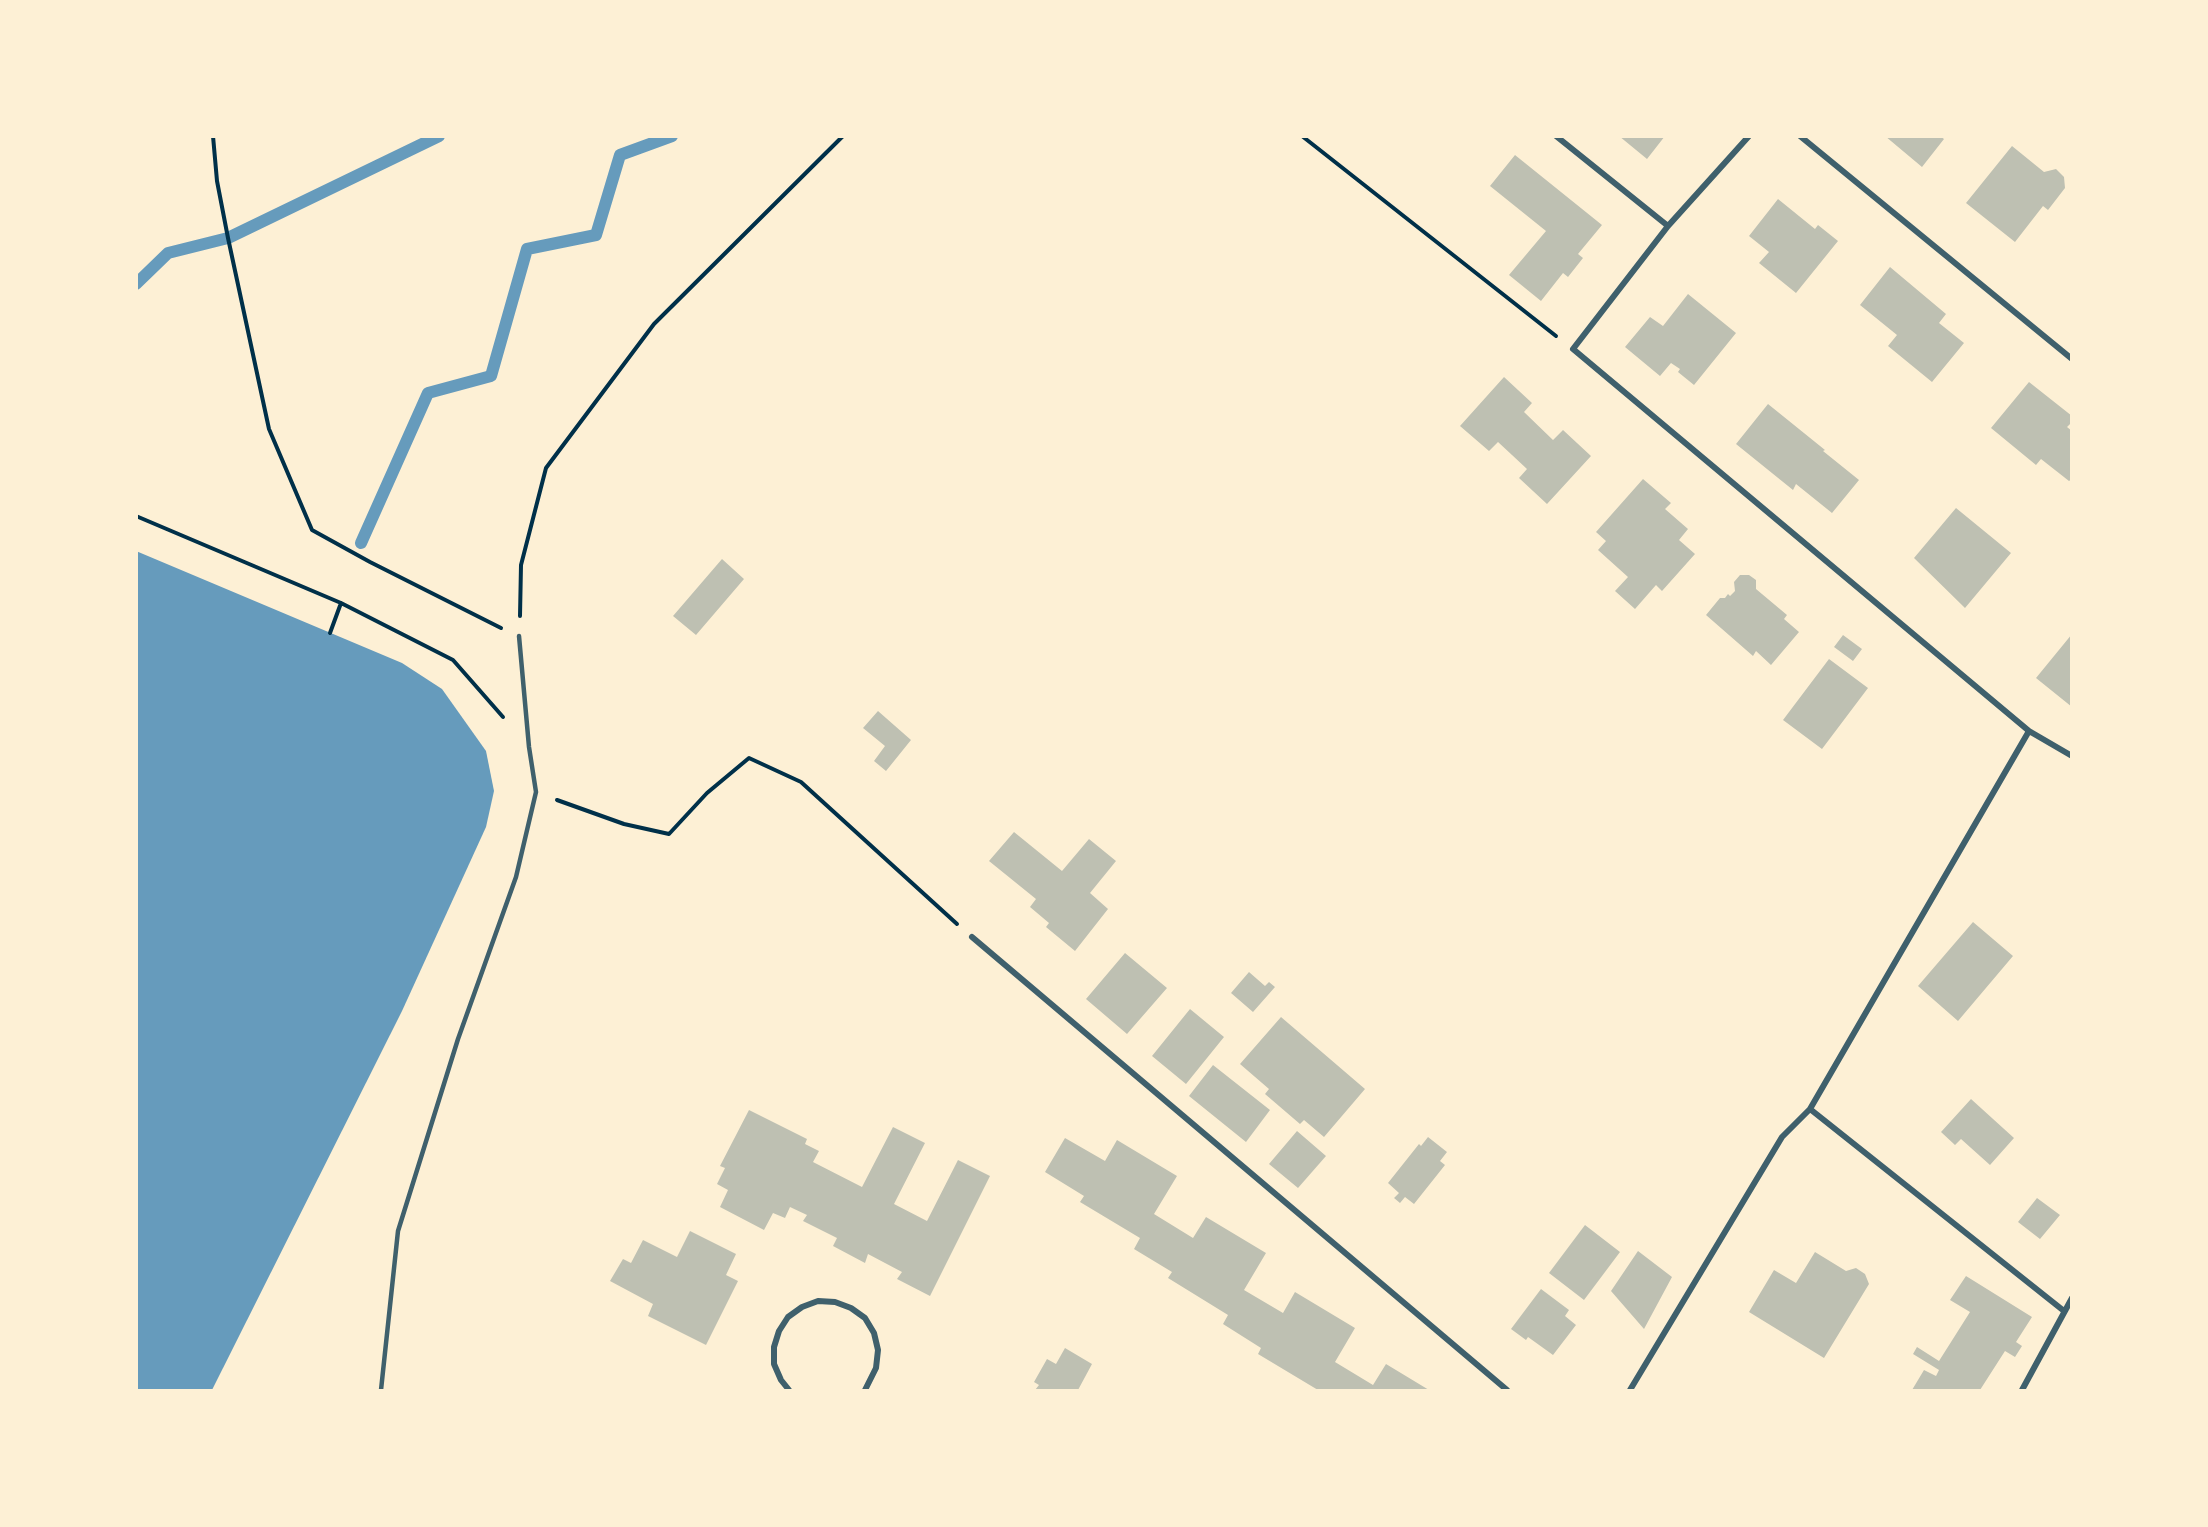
<!DOCTYPE html>
<style>
body{margin:0}
#map{position:relative;width:2208px;height:1527px;overflow:hidden;background:#fdf0d5;font-family:"Roboto Condensed",sans-serif}
canvas{display:block}
.frame{position:absolute;inset:0;border:138px solid #fdf0d5;pointer-events:none}
</style>
<div id="map">
<canvas width="2208" height="1527"></canvas>
<div class="frame"></div>
</div>
<script>
const ctx = document.querySelector('canvas').getContext('2d');
ctx.lineJoin = 'round';
function paint(path, color) { ctx.fillStyle = color; ctx.fill(path, 'evenodd'); }
const toPath = rows => new Path2D(rows.map(r => 'M' + r).join(''));
function strokePath(path, color, width, dash) { ctx.strokeStyle = color; ctx.lineWidth = width; ctx.lineCap = dash ? 'butt' : 'round'; ctx.setLineDash(dash || []); ctx.stroke(path); }
paint(toPath([
 [136,551,402,663,442,689,486,751,494,791,486,827,402,1011,212,1390,137,1390]
]), '#669bbc');
strokePath(toPath([
 [136,284,168,253,228,238,439,136],
 [361,543,428,393,491,376,527,249,596,235,620,155,672,136]
]), '#669bbc', 12);
paint(toPath([
 [1619,136,1665,136,1647,159],
 [1885,136,1940,136,1944,139,1922,167],
 [2012,146,2044,172,2056,169,2064,177,2065,188,2048,210,2043,206,2015,242,1966,203],
 [1515,155,1602,225,1578,254,1583,258,1568,277,1563,273,1541,301,1509,275,1546,231,1490,186],
 [1778,199,1815,229,1818,225,1838,241,1796,293,1759,263,1769,252,1749,236],
 [1890,267,1946,314,1939,323,1964,343,1932,382,1888,346,1897,335,1860,305],
 [1688,294,1736,333,1694,385,1678,372,1680,369,1671,363,1660,376,1625,347,1650,317,1663,326],
 [1504,377,1532,403,1524,412,1553,440,1563,430,1591,456,1547,504,1519,478,1527,469,1512,455,1498,442,1489,451,1460,426],
 [2029,382,2072,416,2072,422,2067,427,2072,431,2072,479,2069,481,2041,459,2036,465,1991,428],
 [1768,404,1825,450,1823,451,1859,480,1832,513,1796,484,1793,490,1736,444],
 [1643,479,1671,503,1665,509,1688,529,1679,540,1695,554,1662,591,1656,585,1635,609,1615,591,1628,577,1598,550,1606,541,1596,532],
 [1956,508,2011,553,1965,608,1914,558],
 [722,559,744,579,696,635,673,616],
 [1740,575,1749,575,1756,580,1756,589,1787,615,1784,619,1799,632,1771,665,1756,651,1753,656,1706,615,1720,598,1725,598,1728,594,1730,596,1735,591,1734,582],
 [2072,634,2072,707,2036,678],
 [1843,635,1862,649,1853,661,1834,647],
 [1829,659,1868,688,1822,749,1783,720],
 [878,711,911,740,886,771,874,761,885,746,863,728],
 [1014,832,1062,871,1089,839,1116,861,1090,893,1108,909,1075,951,1046,927,1049,923,1030,907,1036,899,989,861],
 [1973,922,2013,956,1958,1021,1918,986],
 [1125,953,1167,988,1127,1034,1086,999],
 [1249,972,1265,986,1269,982,1275,987,1253,1012,1231,993],
 [1190,1009,1224,1037,1186,1084,1152,1056],
 [1281,1017,1365,1089,1324,1137,1304,1120,1300,1124,1265,1094,1269,1089,1240,1064],
 [1213,1065,1270,1110,1246,1142,1189,1096],
 [1971,1099,2014,1138,1990,1165,1961,1139,1955,1145,1941,1132],
 [749,1110,807,1139,805,1144,819,1151,813,1162,862,1187,893,1127,925,1143,894,1204,927,1221,958,1160,990,1176,930,1296,897,1279,902,1272,868,1254,865,1263,833,1246,837,1238,803,1221,807,1215,790,1207,785,1218,773,1213,764,1230,720,1207,728,1190,717,1184,725,1168,720,1166],
 [1297,1131,1326,1156,1298,1188,1269,1164],
 [1428,1137,1447,1152,1440,1161,1445,1165,1414,1204,1405,1197,1400,1203,1394,1198,1399,1193,1388,1183,1419,1144,1421,1146],
 [1065,1138,1105,1161,1117,1140,1177,1176,1154,1214,1193,1238,1206,1217,1266,1253,1244,1290,1283,1313,1295,1292,1355,1328,1335,1362,1373,1385,1386,1364,1429,1390,1318,1390,1258,1354,1261,1348,1223,1324,1228,1315,1168,1278,1172,1272,1134,1249,1140,1238,1080,1202,1084,1196,1045,1172],
 [2037,1198,2060,1215,2040,1239,2018,1222],
 [1585,1225,1620,1252,1584,1300,1549,1273],
 [690,1231,736,1254,726,1275,738,1281,706,1345,648,1316,653,1304,610,1281,623,1259,631,1263,643,1240,677,1257],
 [1638,1251,1672,1277,1644,1329,1611,1291],
 [1815,1252,1846,1271,1856,1268,1865,1274,1869,1284,1824,1358,1749,1312,1774,1270,1796,1283],
 [1966,1276,2032,1317,2016,1342,2022,1346,2015,1357,2005,1351,1980,1390,1912,1390,1924,1370,1936,1376,1939,1370,1913,1354,1917,1347,1939,1361,1970,1312,1950,1300],
 [1541,1289,1569,1310,1565,1316,1576,1325,1553,1355,1528,1337,1526,1340,1511,1329],
 [1065,1348,1092,1364,1078,1390,1035,1390,1039,1385,1034,1382,1047,1359,1056,1364]
]), '#bec0b2');
strokePath(toPath([
 [213,136,217,181,228,238,269,429,312,530,370,562,501,628],
 [1302,136,1556,336],
 [136,516,341,603,453,660,503,717],
 [520,616,521,565,546,468,654,324,843,136],
 [330,633,341,603],
 [557,800,624,824,669,834,707,793,749,758,801,782,957,924]
]), '#003049', 4);
strokePath(toPath([
 [381,1390,398,1231,458,1039,516,877,536,792,529,747,519,636]
]), '#3f606c', 4.5);
strokePath(toPath([
 [1556,136,1668,226],
 [1749,136,1668,226,1573,349,2029,731,2072,756],
 [1800,136,2072,359],
 [972,937,1507,1390],
 [1810,1109,2064,1311],
 [789,1390,781,1380,774,1364,774,1347,779,1331,788,1317,802,1307,818,1301,835,1302,851,1308,865,1318,874,1333,878,1350,876,1368,865,1390],
 [1630,1390,1782,1137,1810,1109,2029,731],
 [2022,1390,2072,1298]
]), '#3f606c', 6);
</script>
